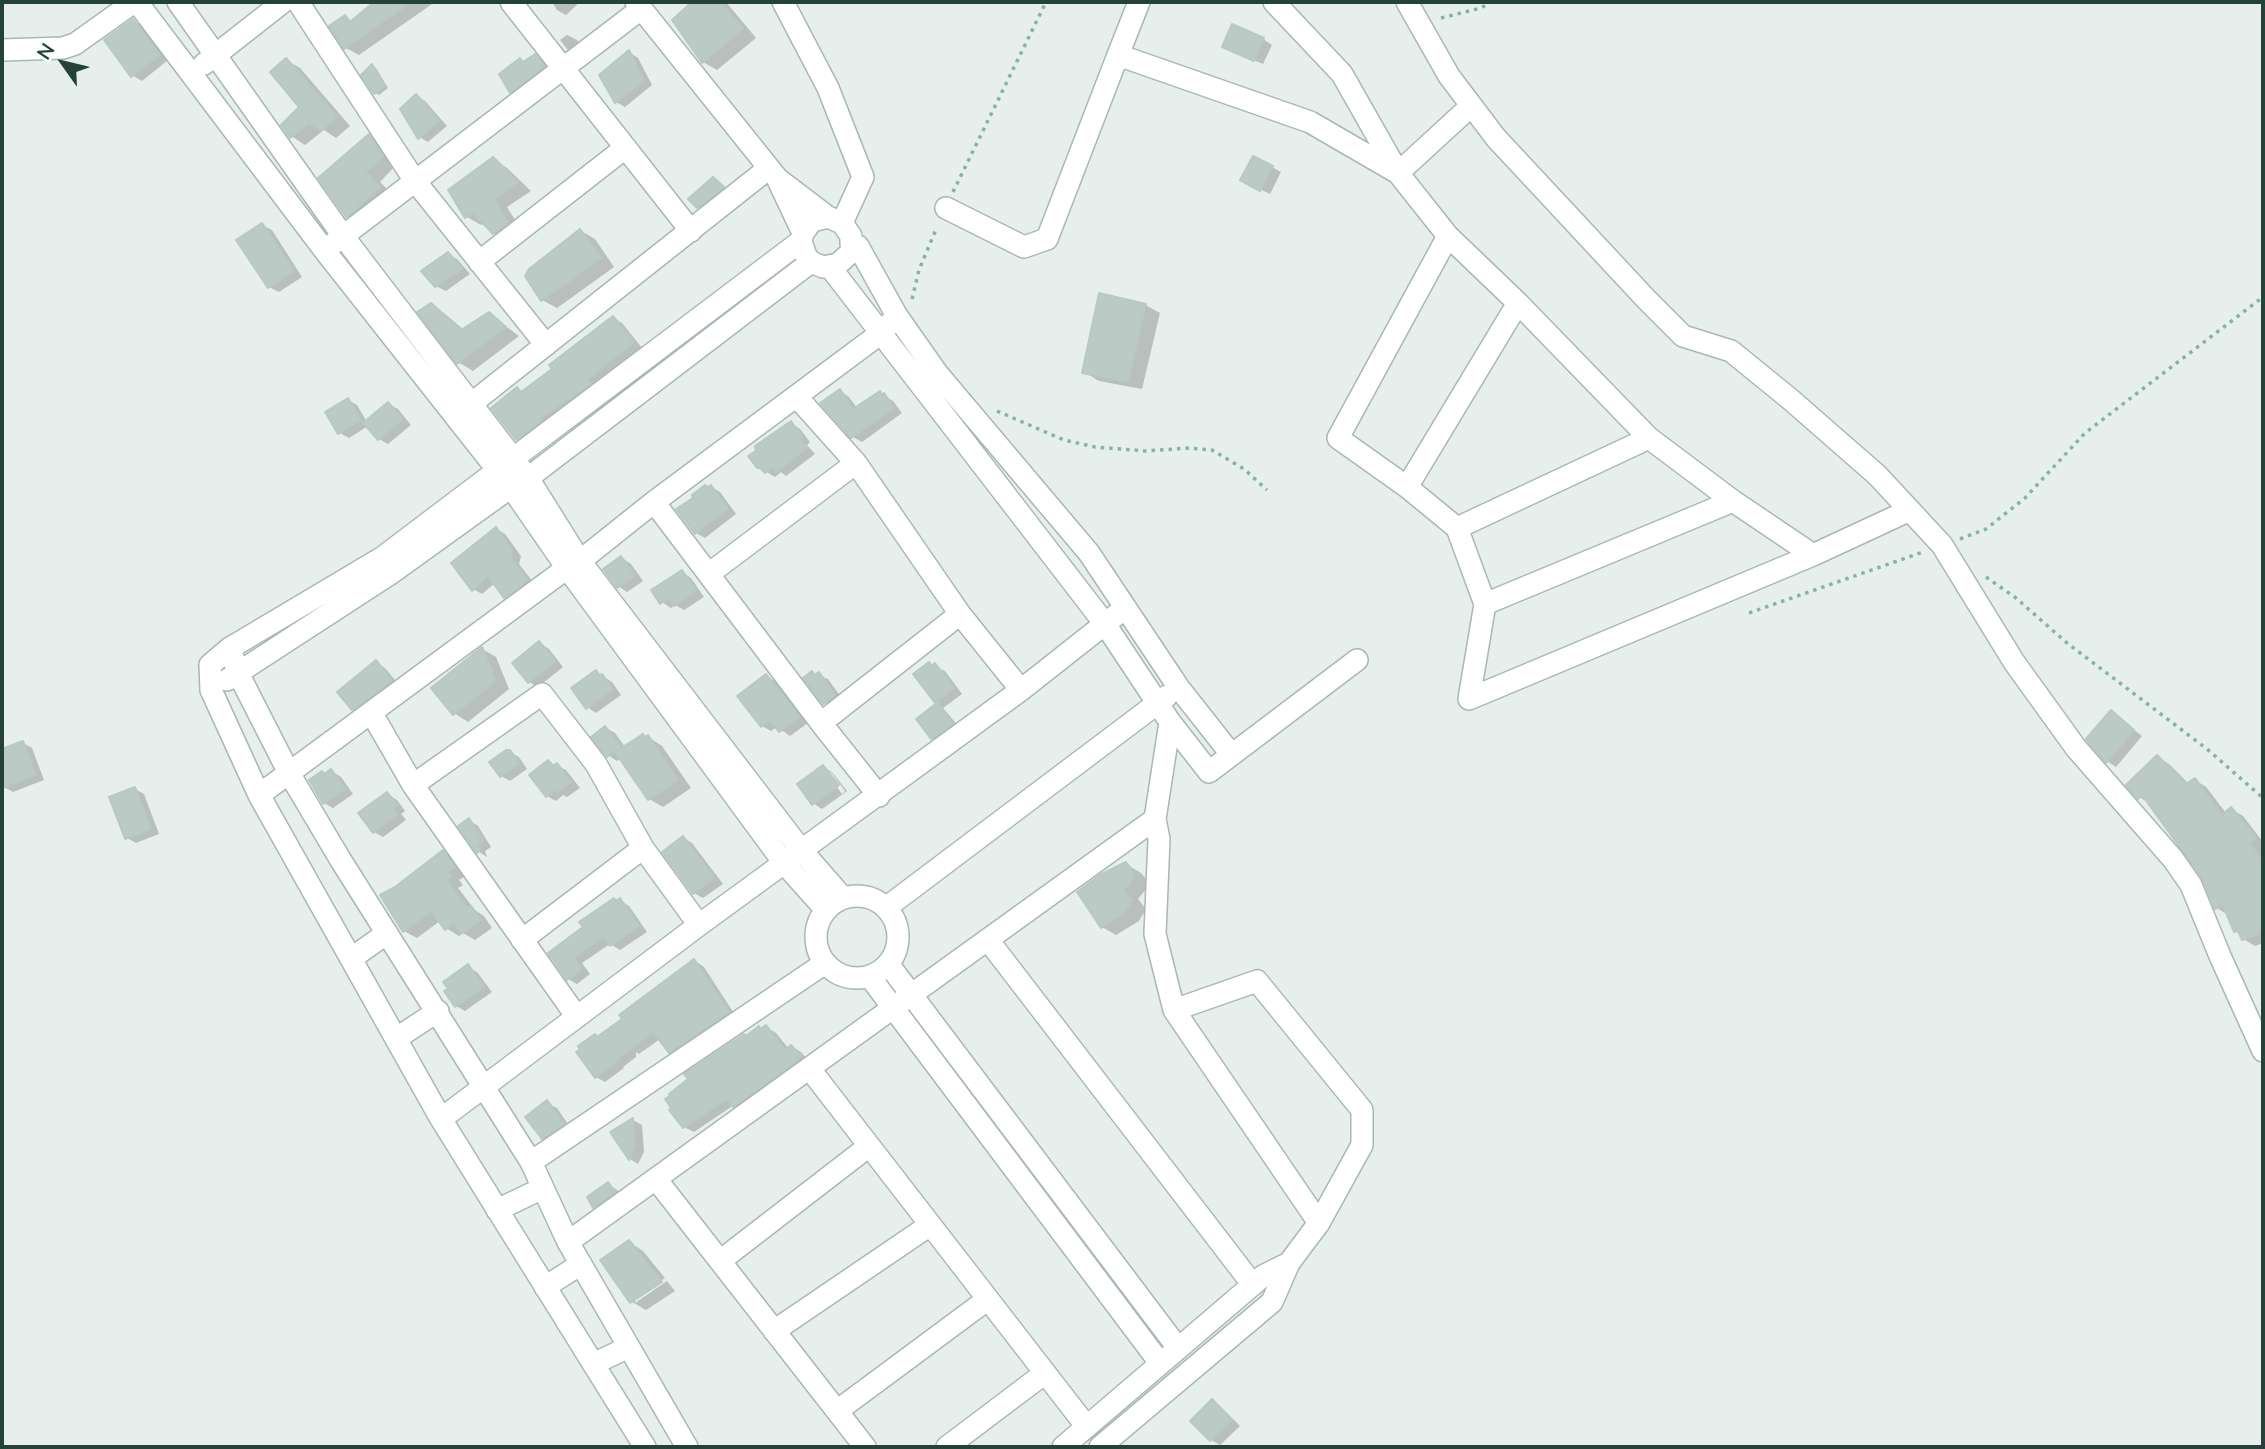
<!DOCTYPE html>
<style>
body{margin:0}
#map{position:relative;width:2265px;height:1449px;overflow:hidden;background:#e6efeb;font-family:Lato,sans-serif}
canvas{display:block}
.frame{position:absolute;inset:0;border:4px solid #24423a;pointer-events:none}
.north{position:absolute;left:28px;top:28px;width:70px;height:70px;-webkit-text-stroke:5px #f7fbf9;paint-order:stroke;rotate:304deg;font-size:19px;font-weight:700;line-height:28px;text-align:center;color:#24423a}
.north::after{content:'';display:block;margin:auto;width:24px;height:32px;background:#24423a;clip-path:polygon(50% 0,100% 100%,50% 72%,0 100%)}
</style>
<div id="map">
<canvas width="2265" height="1449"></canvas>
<div class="frame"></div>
<div class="north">N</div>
</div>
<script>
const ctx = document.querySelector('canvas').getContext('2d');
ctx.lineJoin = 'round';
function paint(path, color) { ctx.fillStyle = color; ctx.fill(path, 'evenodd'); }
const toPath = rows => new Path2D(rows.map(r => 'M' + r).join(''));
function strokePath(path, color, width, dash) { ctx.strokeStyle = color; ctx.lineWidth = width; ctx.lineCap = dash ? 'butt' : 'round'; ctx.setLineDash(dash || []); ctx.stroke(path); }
paint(toPath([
 [376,2,435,2,359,55,346,48,345,17,353,22],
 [552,2,580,2,566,15,557,10],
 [694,2,726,2,756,38,717,70,703,62,675,20],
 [133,21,143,26,168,60,142,81,132,75],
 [567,35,577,40,583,48,576,54,567,49,560,40],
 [1263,39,1272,45,1263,64,1234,52],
 [629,52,638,58,652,85,625,107,616,102],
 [535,56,545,61,553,72,520,97,511,91,520,60,525,63],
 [286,60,300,68,350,126,336,138,324,130,305,145,291,136,301,107],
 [372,66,376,68,388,88,379,95,375,93],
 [416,96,425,101,447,126,428,142,419,137],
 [369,136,383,145,396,165,380,182,394,196,361,224,347,216,321,179],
 [493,159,507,168,531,191,507,207,522,231,508,241,494,233,484,223,481,225,467,217,451,190],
 [1272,167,1281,172,1270,194,1251,185],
 [713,179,731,193,707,212,698,207],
 [262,225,272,230,302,277,279,292,269,287,239,241],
 [581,231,595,239,614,267,557,308,542,300],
 [448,254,457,259,470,274,446,291,436,286],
 [431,305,445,314,464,330,489,314,519,336,473,371,458,362],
 [1145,305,1160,313,1142,389,1099,381,1084,372],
 [613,318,622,323,642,348,526,444,517,439,517,389,523,393,555,370],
 [840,391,849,397,857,408,880,393,893,401,902,413,862,442,853,437,823,404],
 [348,400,357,405,367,422,388,404,398,409,411,425,388,444,379,439,368,426,349,438,340,433],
 [791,423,800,429,810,442,807,445,815,454,786,476,781,472,775,477,758,467,757,452],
 [711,487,720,492,736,514,705,538,696,533,678,510],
 [496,529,505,534,521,556,519,564,536,586,514,602,505,597,495,583,482,594,473,589],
 [622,558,631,564,643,581,627,592,618,586],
 [682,572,691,578,704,597,684,610,675,605,671,608,662,602],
 [540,643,549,649,563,667,538,687,529,682],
 [482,649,496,657,509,689,468,722,454,713],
 [376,662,385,668,400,686,362,714,353,709],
 [929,664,945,671,962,694,943,708,961,729,942,743,932,738,918,719,939,703,936,701],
 [596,672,612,682,621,695,596,713,587,707],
 [812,673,828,679,843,700,834,708,825,703,806,678],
 [766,676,775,681,808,723,790,736,777,727,771,731,762,726],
 [2111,712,2142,736,2116,767,2107,761,2088,739],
 [606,728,615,733,625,747,648,737,662,746,691,788,663,807,649,799,621,758,617,761,608,755],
 [23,743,32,748,44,780,13,792,4,787,2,781,2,751],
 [510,752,519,757,527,769,510,781,501,776],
 [2157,757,2169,764,2189,784,2195,780,2206,787,2226,813,2231,809,2243,816,2263,842,2263,943,2255,946,2243,939,2241,934,2236,931,2230,916,2217,908,2203,877,2151,804,2139,797],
 [548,762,566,770,580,788,567,797,563,795,556,801,547,796],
 [823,767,832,772,847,791,822,809,813,803],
 [826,772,831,772,845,791,842,794],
 [331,771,341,777,353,794,333,808,324,803,322,773,326,775],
 [135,789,144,794,159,834,136,843,127,838],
 [387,794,397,800,405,811,401,814,406,820,383,837,374,832],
 [469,820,478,826,491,847,485,851,487,857,478,851],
 [683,838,692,843,723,884,703,898,694,893],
 [443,852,456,859,467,875,459,880,463,885,458,888,475,910,484,916,492,928,475,940,463,933,459,936,446,928,440,921,417,938,404,931,396,888],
 [1126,864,1141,873,1148,881,1147,888,1138,899,1146,909,1139,921,1116,935,1102,927],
 [620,900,629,906,647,932,620,950,610,944,582,963,590,974,577,984,568,979,550,954],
 [695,961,704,967,737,1018,679,1057,670,1052,660,1039,639,1054,636,1052,636,1057,623,1067,624,1068,605,1082,596,1077,598,1038],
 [468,967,477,972,492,992,465,1011,456,1006],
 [766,1027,776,1033,789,1049,792,1047,801,1052,810,1063,744,1111,734,1105,694,1132,684,1127],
 [547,1103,557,1108,572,1130,552,1143,543,1138],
 [633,1120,642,1125,644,1152,638,1164,630,1159,613,1132],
 [608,1184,617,1190,623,1198,603,1212,594,1206],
 [629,1242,643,1251,665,1278,635,1298,635,1303,667,1281,675,1291,646,1310,632,1302,602,1260],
 [1212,1401,1221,1407,1240,1426,1220,1445,1211,1440]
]), '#0003');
const building = toPath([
 [374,2,411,2,344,49,329,26,345,15,350,22,374,2],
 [692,2,720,2,743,29,702,63,672,20,692,2],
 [133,19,160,55,131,77,104,40,133,19],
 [1232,24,1264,38,1254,61,1222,47,1232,24],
 [629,50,644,80,615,103,599,75,629,50],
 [535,54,545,66,510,93,499,74,520,58,523,62,535,54],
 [286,58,337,117,321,131,309,123,290,138,281,125,299,107,270,72,286,58],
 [372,64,385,86,374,94,361,75,372,64],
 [416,94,439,121,418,139,400,109,416,94],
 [369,134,383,156,366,173,381,187,346,217,318,178,369,134],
 [1253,156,1273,166,1260,191,1240,180,1253,156],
 [493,157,518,182,494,199,508,223,493,234,473,213,465,218,448,190,493,157],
 [713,177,724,187,697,208,688,199,713,177],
 [262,223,294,271,268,288,236,240,262,223],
 [580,229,601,258,541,301,525,276,529,269,580,229],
 [448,252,462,269,435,287,421,271,448,252],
 [1099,293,1146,304,1128,382,1082,373,1099,293],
 [431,303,461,330,489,312,506,327,457,364,417,312,431,303],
 [613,316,634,342,587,380,590,384,541,418,542,420,516,440,491,408,517,387,521,392,552,369,549,365,613,316],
 [840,389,853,409,880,391,882,395,884,393,894,408,851,438,820,403,840,389],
 [348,398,361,420,338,434,325,412,348,398],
 [388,402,403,419,378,440,363,423,388,402],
 [791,421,802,437,799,439,807,448,776,472,772,467,765,473,760,468,757,468,748,456,756,451,755,446,791,421],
 [705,485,708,487,711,485,728,509,695,534,676,509,693,498,692,495,705,485],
 [496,527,512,550,511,557,528,581,504,598,488,576,472,591,451,563,496,527],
 [621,556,635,576,617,588,603,569,621,556],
 [682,570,696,591,674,606,668,598,660,604,651,590,682,570],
 [539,641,555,661,528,683,512,663,539,641],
 [482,647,496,681,453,715,431,688,482,647],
 [376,660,392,681,352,710,337,692,376,660],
 [929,662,932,666,935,663,954,688,935,703,913,674,929,662],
 [596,670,600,676,602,674,613,689,586,709,571,688,596,670],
 [812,671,814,675,819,672,835,695,823,704,803,678,812,671],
 [766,674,800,717,779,732,770,720,761,727,737,696,766,674],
 [937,703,953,724,931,739,916,719,937,703],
 [2111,710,2134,730,2106,763,2086,739,2111,710],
 [605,726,621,747,607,757,591,737,605,726],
 [643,734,645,737,648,735,678,780,648,800,615,752,643,734],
 [23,741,36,775,2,788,2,749,23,741],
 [506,750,510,750,519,763,500,777,489,762,506,750],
 [2157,755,2186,784,2195,778,2222,815,2231,807,2256,838,2250,843,2263,863,2263,932,2242,940,2238,931,2234,932,2223,905,2215,909,2202,878,2142,795,2138,799,2126,785,2157,755],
 [548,760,553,766,557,763,571,782,557,793,554,790,546,797,529,775,548,760],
 [823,765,839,785,812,805,797,784,823,765],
 [331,769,345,789,323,804,309,780,322,771,324,774,331,769],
 [135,787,151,829,125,839,109,797,135,787],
 [387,792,397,805,393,808,397,814,373,833,358,813,387,792],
 [469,818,483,841,477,845,480,850,477,853,458,826,469,818],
 [683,836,714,878,693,894,662,852,683,836],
 [443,850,455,867,447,872,451,877,446,880,467,908,471,906,481,920,461,934,454,923,445,930,431,911,403,932,380,895,395,887,443,850],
 [1126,862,1134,872,1133,879,1124,890,1132,900,1124,913,1101,928,1077,892,1100,875,1126,862],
 [614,898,616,901,620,898,639,926,610,946,603,937,574,958,582,969,567,980,548,953,583,927,579,922,614,898],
 [694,959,729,1012,669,1053,653,1032,629,1050,627,1048,627,1052,615,1061,616,1063,595,1078,576,1052,580,1050,578,1046,595,1034,597,1037,622,1019,619,1015,694,959],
 [468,964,484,987,455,1007,444,991,448,989,443,982,468,964],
 [766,1025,785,1050,791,1045,802,1057,733,1107,727,1099,683,1128,669,1110,671,1108,665,1099,670,1096,669,1094,688,1079,684,1074,744,1034,746,1036,759,1026,760,1029,766,1025],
 [547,1100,564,1124,542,1139,525,1117,547,1100],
 [633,1118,635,1146,629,1160,610,1132,633,1118],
 [608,1182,615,1192,593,1208,587,1197,608,1182],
 [629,1240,662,1282,630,1303,600,1260,629,1240],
 [1212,1399,1232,1420,1210,1441,1190,1421,1212,1399]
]);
paint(building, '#bbcac4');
strokePath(building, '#b8c9c2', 2);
const minor = toPath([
 [137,2,325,251,511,487,567,568,784,863,826,910],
 [178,2,343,236,528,478,580,561,802,851,843,898],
 [298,2,415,181,546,345],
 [511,2,691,231],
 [636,2,777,178,803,233],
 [783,2,828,88,863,177,842,223],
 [1274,2,1342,74,1397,171],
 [1407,2,1449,76,1496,138,1647,300,1683,336,1731,351,1790,399,1877,475,1942,545,2014,662,2076,748,2173,859,2191,885,2220,956,2263,1051],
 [2,50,63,48,75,44,134,2],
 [1118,55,1139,2],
 [204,64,283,2],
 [1471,106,1398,173,1448,236,1338,438,1407,487,1457,528,1485,604,1469,699,1813,555,1910,510],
 [778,179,828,217],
 [946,208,1024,247,1047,239,1118,55,1310,122,1398,173],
 [828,217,842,223,851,236,851,244,858,246,838,264,823,267,811,262,806,256,801,241,803,233,812,221,828,217],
 [1448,236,1518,303],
 [334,243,641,9],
 [858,246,897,316,937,373,1089,553,1179,688,1231,754],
 [479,262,625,148],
 [830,267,1105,624,1170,722,1209,772,1357,660],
 [796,396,856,463,960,614,1021,690],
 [471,404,769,168],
 [1407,487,1518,303,1649,438],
 [654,502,821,723,879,796],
 [1457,528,1649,438,1733,501],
 [710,573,856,463],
 [1485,604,1733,501,1813,555],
 [230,648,238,673,289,773,340,859,531,1162,568,1242,687,1447],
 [227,680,390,574,511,487,528,478,811,262],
 [371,712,413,785,577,1017],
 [1170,722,1155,819,1159,839,1155,934,1174,1010,1319,1223],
 [821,723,960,614],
 [413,785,542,694,596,764,643,848,699,925],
 [259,795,567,568,580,561,654,502,881,333,897,316],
 '816 937a41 41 0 1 1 82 0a41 41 0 1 1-82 0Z',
 [887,907,1167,696],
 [522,940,643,848],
 [988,940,1253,1285],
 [352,958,387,933],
 [889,965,1178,1348],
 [870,977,1160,1363],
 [397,1038,438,1011],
 [809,1068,1087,1427],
 [441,1119,699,925,1021,690,1125,608],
 [531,1162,825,963],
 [656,1179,865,1447],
 [497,1210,543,1188],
 [568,1242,1155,819],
 [720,1261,869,1146],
 [545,1287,581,1264],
 [774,1331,930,1225],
 [593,1364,629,1347],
 [837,1411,988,1299],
 [645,1447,441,1119,259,795,211,690,210,665,230,648,383,557,801,241],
 [947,1447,1045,1373],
 [1063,1447,1263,1276,1289,1263],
 [1100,1447,1272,1302,1289,1263,1319,1223,1362,1145,1362,1110,1257,981,1174,1010]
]);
strokePath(minor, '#a8b8b2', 24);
strokePath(toPath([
 [1441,18,1481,8,1491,2],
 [953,192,1046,2],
 [912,299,919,270,937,227],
 [997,411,1064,440,1095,447,1146,451,1189,448,1212,450,1244,469,1267,490],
 [1960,539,1986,529,2025,498,2085,433,2263,297],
 [1986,577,2016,598,2067,643,2207,749,2263,798],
 [1749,613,1923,552]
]), '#86b3a5', 3.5, [3.5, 5]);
strokePath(minor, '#fff', 21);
</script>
